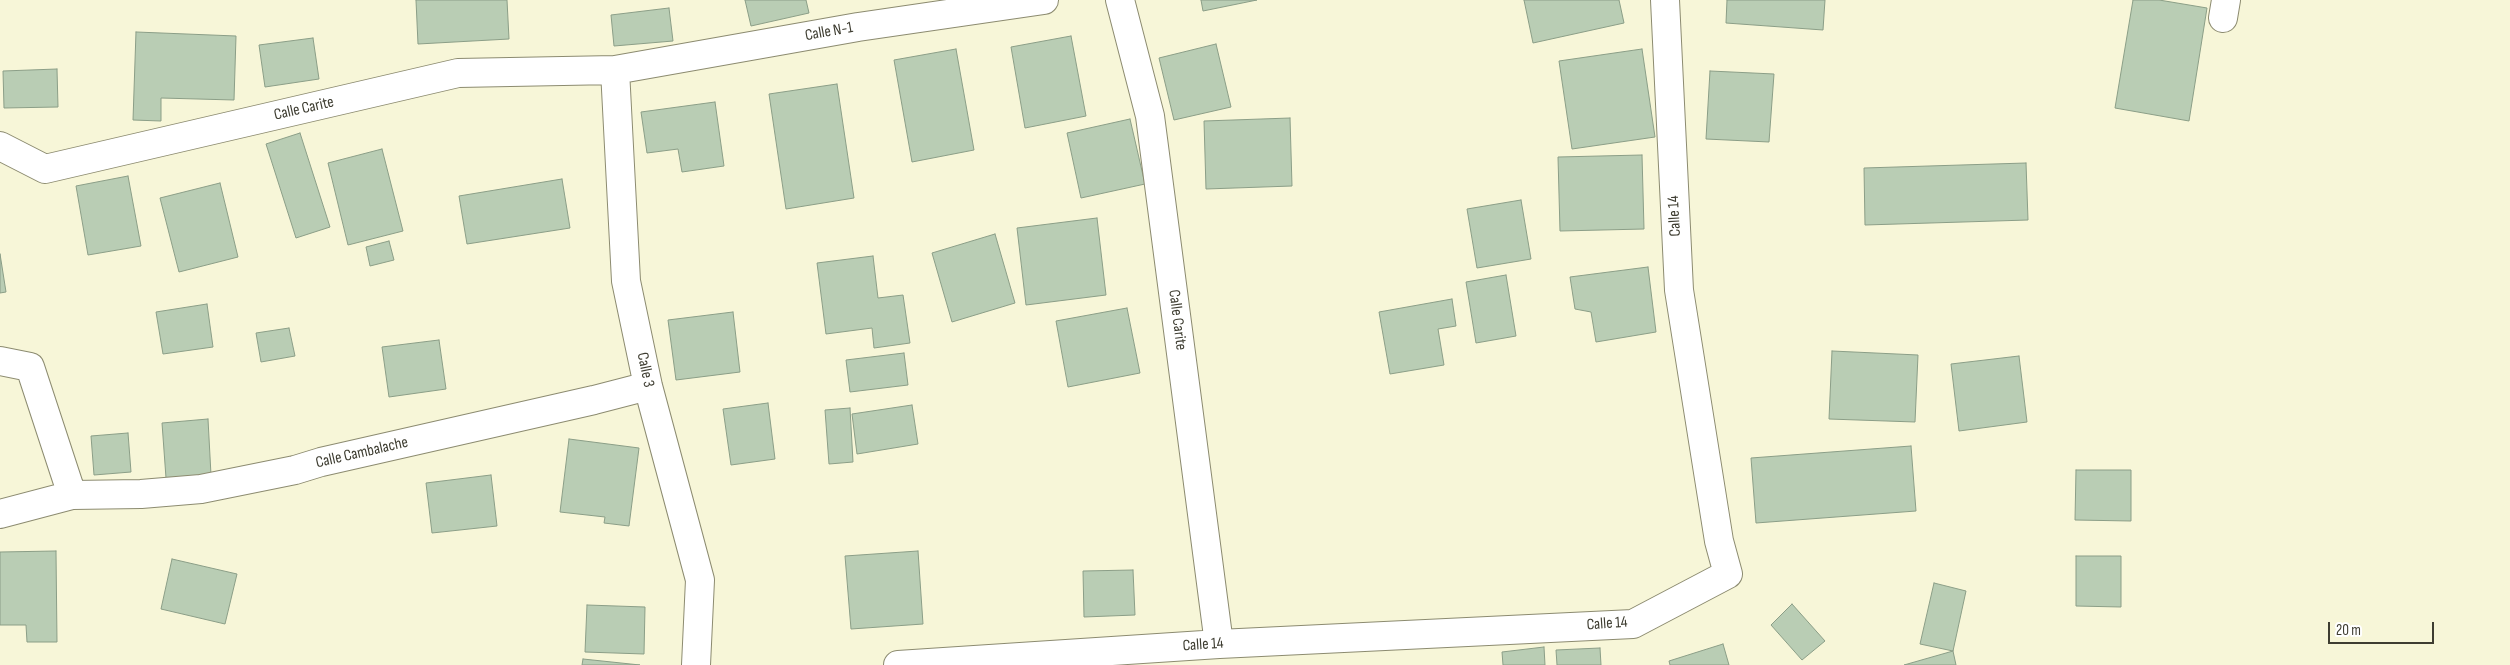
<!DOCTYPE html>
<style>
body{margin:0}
#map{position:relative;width:2510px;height:665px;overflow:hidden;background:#f7f6d8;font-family:"Sofia Sans Condensed",sans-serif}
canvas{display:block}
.scale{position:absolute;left:2328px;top:622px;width:106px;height:22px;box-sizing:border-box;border:2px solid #3e3d31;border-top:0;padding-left:6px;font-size:15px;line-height:18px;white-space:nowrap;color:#3e3d31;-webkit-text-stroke:4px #fff;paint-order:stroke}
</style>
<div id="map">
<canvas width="2510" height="665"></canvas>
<div class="scale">20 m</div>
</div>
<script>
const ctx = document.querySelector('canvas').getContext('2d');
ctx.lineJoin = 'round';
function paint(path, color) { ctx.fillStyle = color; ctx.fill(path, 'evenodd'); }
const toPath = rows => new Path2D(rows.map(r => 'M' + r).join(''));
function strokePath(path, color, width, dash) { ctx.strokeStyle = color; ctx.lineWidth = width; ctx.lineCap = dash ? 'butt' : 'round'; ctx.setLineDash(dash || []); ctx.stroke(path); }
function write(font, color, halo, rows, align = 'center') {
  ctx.font = font + ' "Sofia Sans Condensed",sans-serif'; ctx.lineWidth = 4.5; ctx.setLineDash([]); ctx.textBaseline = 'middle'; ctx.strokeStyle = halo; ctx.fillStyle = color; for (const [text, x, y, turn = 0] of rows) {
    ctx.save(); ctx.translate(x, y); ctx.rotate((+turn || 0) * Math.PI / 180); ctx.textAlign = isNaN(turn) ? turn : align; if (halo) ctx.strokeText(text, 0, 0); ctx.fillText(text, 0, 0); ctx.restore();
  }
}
const building = toPath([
 [416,0,507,0,509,39,418,44,416,0],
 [745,0,806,0,809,13,751,26,745,0],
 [1201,0,1257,0,1203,11,1201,0],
 [1524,0,1619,0,1624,23,1533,43,1524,0],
 [1727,0,1825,0,1823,30,1726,23,1727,0],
 [2133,0,2159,0,2207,8,2189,121,2115,108,2133,0],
 [669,8,673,41,614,46,611,15,669,8],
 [136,32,236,36,234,100,161,98,161,121,133,120,136,32],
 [1071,36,1086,116,1025,128,1011,47,1071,36],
 [313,38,319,79,265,87,259,45,313,38],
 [1216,44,1231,107,1174,120,1159,58,1216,44],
 [956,49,974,150,912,162,894,60,956,49],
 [1642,49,1655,137,1572,149,1559,61,1642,49],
 [57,69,58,107,4,108,3,71,57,69],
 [1710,71,1774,74,1769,142,1706,139,1710,71],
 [837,84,854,198,786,209,769,94,837,84],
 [715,102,724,166,682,172,678,149,647,153,641,112,715,102],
 [1290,118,1292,186,1206,189,1204,121,1290,118],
 [1130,119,1145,184,1081,198,1067,133,1130,119],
 [300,133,330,227,296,238,266,144,300,133],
 [382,149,403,231,348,245,328,163,382,149],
 [1642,155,1644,229,1560,231,1558,157,1642,155],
 [2026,163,2028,220,1865,225,1864,168,2026,163],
 [128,176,141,246,88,255,76,186,128,176],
 [562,179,570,228,467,244,459,196,562,179],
 [220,183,238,257,179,272,160,198,220,183],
 [1521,200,1531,259,1477,268,1467,209,1521,200],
 [1097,218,1106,295,1026,305,1017,228,1097,218],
 [995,234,1015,303,952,322,932,253,995,234],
 [389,241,394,260,370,266,366,247,389,241],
 [0,254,6,292,0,293,0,254],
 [873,256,878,298,903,295,910,343,874,348,872,328,826,334,817,263,873,256],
 [1648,267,1656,332,1596,342,1591,312,1575,309,1570,277,1648,267],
 [1506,275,1516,336,1476,343,1466,282,1506,275],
 [1452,299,1456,326,1438,329,1444,365,1390,374,1379,312,1452,299],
 [207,304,213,347,163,354,156,312,207,304],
 [1127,308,1140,373,1068,387,1056,321,1127,308],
 [733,312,740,372,676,380,668,320,733,312],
 [289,328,295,356,261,362,256,333,289,328],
 [439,340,446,389,389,397,382,347,439,340],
 [1832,351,1918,355,1915,422,1829,419,1832,351],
 [904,353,908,385,850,392,846,360,904,353],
 [2019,356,2027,422,1959,431,1951,364,2019,356],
 [768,403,775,459,731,465,723,409,768,403],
 [912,405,918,444,857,454,852,414,912,405],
 [850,408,853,462,829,464,825,410,850,408],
 [208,419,211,475,166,478,162,423,208,419],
 [128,433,131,472,94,475,91,436,128,433],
 [569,439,639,448,629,526,604,523,605,517,560,512,569,439],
 [1911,446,1916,511,1756,523,1751,458,1911,446],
 [2076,470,2131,470,2131,521,2075,520,2076,470],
 [491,475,497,526,432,533,426,483,491,475],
 [56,551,57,642,27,642,26,625,0,625,0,552,56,551],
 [918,551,923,624,851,629,845,556,918,551],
 [2076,556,2121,556,2121,607,2076,606,2076,556],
 [172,559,237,574,225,624,161,609,172,559],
 [1133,570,1135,615,1084,617,1083,571,1133,570],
 [1934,583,1966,591,1953,651,1920,644,1934,583],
 [1792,604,1825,641,1802,660,1771,625,1792,604],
 [587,605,645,607,644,654,585,652,587,605],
 [1723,644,1729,665,1670,665,1669,661,1723,644],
 [1544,647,1545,665,1503,665,1502,652,1544,647],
 [1600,648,1601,665,1557,665,1556,650,1600,648],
 [1953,651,1956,665,1904,665,1953,651],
 [583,659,640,665,582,665,583,659]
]);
paint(building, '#b9cdb4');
strokePath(building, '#8b9e87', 1);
const minor = toPath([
 [1120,0,1150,116,1219,644],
 [2223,18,2226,0],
 [615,70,626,281,648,386,700,580,696,665],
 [0,146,45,169,458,73,615,70,858,27,1044,0],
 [0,361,30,367,72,495],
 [0,514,72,495,141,494,201,489,295,470,321,462,594,400,648,386],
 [898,665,1219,644,1633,624,1728,574,1719,541,1679,290,1665,0]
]);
strokePath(minor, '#8c8b70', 30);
strokePath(minor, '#fff', 28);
write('16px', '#3e3d31', '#fff', [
 ["Calle N-1",829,32,-10],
 ["Calle Carite",304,109,-13],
 ["Calle 14",1675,216,-93],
 ["Calle Carite",1177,320,83],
 ["Calle 3",645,370,78],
 ["Calle Cambalache",362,453,-13],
 ["Calle 14",1607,624,-4],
 ["Calle 14",1203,645,-4]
]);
</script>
